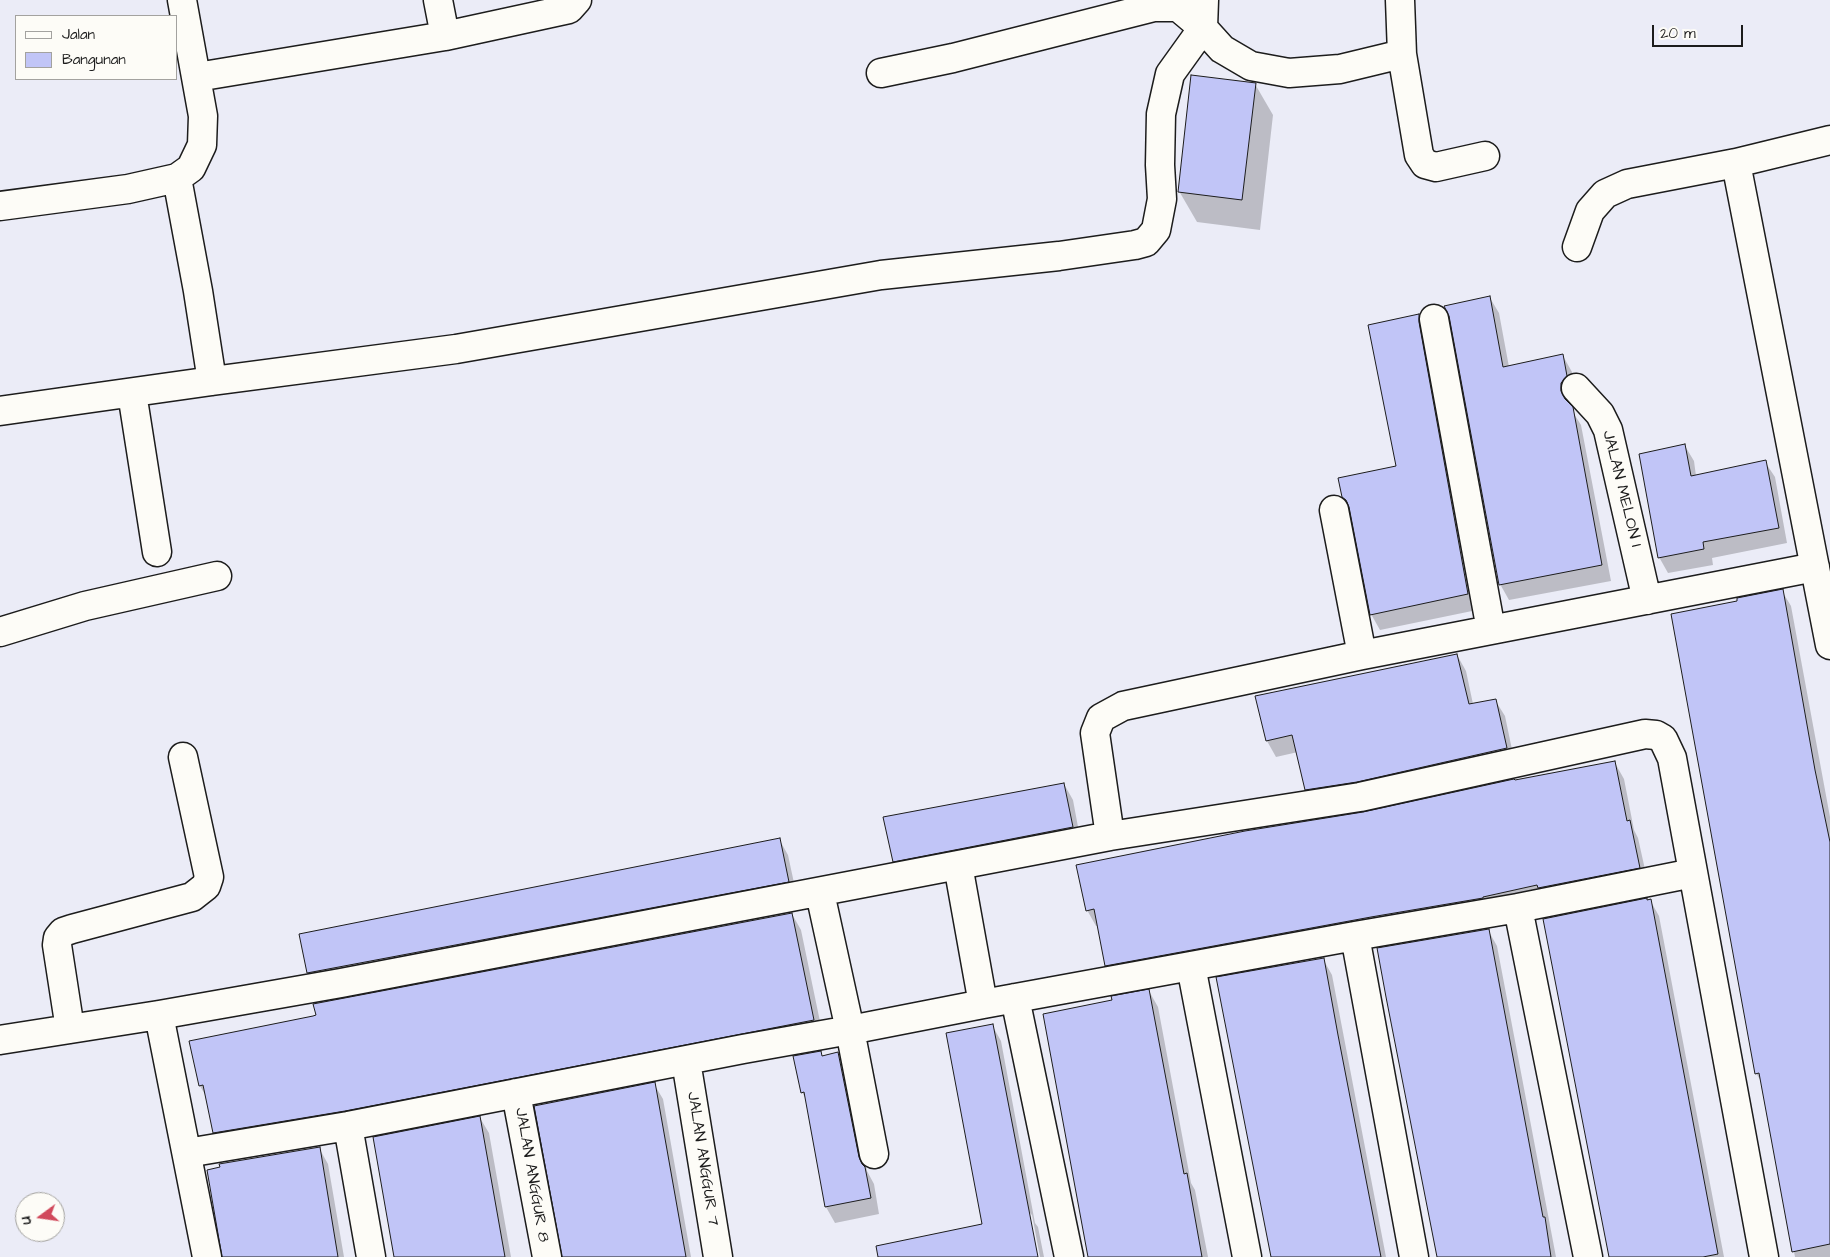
<!DOCTYPE html>
<style>
body{margin:0}
#map{position:relative;width:1830px;height:1257px;overflow:hidden;background:#ebecf7;font-family:"Architects Daughter",sans-serif}
canvas{display:block}
.legend{position:absolute;left:15px;top:15px;width:162px;height:65px;box-sizing:border-box;background:#fdfcf7;border:1px solid #a3a29f;margin:0;padding:6px 9px;list-style:none;font-size:15px;color:#1c1c1c}
.legend li{display:flex;align-items:center;gap:10px;height:25px}
.legend b{width:25px;border:1px solid #a3a29f}
.north{position:absolute;left:15px;top:1192px;width:50px;height:50px;box-sizing:border-box;background:#fdfcf7;border:1px solid #a3a29f;border-radius:50%;rotate:256deg;font-size:14px;font-weight:700;line-height:20px;text-align:center;color:#1c1c1c}
.north::after{content:'';display:block;margin:auto;width:18px;height:22px;background:#d1495b;clip-path:polygon(50% 0,100% 100%,50% 72%,0 100%)}
.scale{position:absolute;left:1652px;top:25px;width:91px;height:22px;box-sizing:border-box;border:2px solid #1c1c1c;border-top:0;padding-left:6px;font-size:15px;line-height:18px;white-space:nowrap;color:#1c1c1c;-webkit-text-stroke:4px #fdfcf7;paint-order:stroke}
</style>
<div id="map">
<canvas width="1830" height="1257"></canvas>
<ul class="legend">
<li><b style="height:6px;background:#fdfcf7"></b>Jalan</li>
<li><b style="height:14px;background:#c1c5f7"></b>Bangunan</li>
</ul>
<div class="north">U</div>
<div class="scale">20 m</div>
</div>
<script>
const ctx = document.querySelector('canvas').getContext('2d');
ctx.lineJoin = 'round';
function paint(path, color) { ctx.fillStyle = color; ctx.fill(path, 'evenodd'); }
const toPath = rows => new Path2D(rows.map(r => 'M' + r).join(''));
function strokePath(path, color, width, dash) { ctx.strokeStyle = color; ctx.lineWidth = width; ctx.lineCap = dash ? 'butt' : 'round'; ctx.setLineDash(dash || []); ctx.stroke(path); }
function write(font, color, halo, rows, align = 'center') {
  ctx.font = font + ' "Architects Daughter",sans-serif'; ctx.lineWidth = 4.5; ctx.setLineDash([]); ctx.textBaseline = 'middle'; ctx.strokeStyle = halo; ctx.fillStyle = color; for (const [text, x, y, turn = 0] of rows) {
    ctx.save(); ctx.translate(x, y); ctx.rotate((+turn || 0) * Math.PI / 180); ctx.textAlign = isNaN(turn) ? turn : align; if (halo) ctx.strokeText(text, 0, 0); ctx.fillText(text, 0, 0); ctx.restore();
  }
}
paint(toPath([
 [1255,84,1273,115,1260,230,1197,222,1179,191],
 [1490,298,1499,313,1509,367,1563,356,1572,372,1575,392,1570,399,1569,406,1581,425,1611,581,1509,600,1500,584],
 [1419,315,1428,331,1477,610,1380,630,1371,614,1351,511,1343,497,1397,467],
 [1685,446,1694,461,1696,476,1765,462,1775,477,1787,543,1712,558,1713,565,1668,573,1659,557],
 [1782,591,1791,606,1830,817,1830,1257,1795,1257,1762,1083,1756,1073,1738,602],
 [1457,655,1466,671,1473,704,1495,700,1505,716,1515,764,1315,805,1306,789,1298,752,1276,757,1267,741,1257,697],
 [1615,763,1624,779,1634,830,1638,838,1648,883,1115,981,1106,965,1098,926,1096,926,1087,910,1364,813],
 [1064,784,1073,800,1081,843,903,877,894,861],
 [779,839,788,855,797,897,318,988,308,973],
 [1650,900,1659,916,1724,1257,1609,1257,1647,901],
 [792,914,801,930,823,1036,223,1148,214,1132,207,1098,200,1086,191,1042],
 [351,1108,352,1111,217,1133,217,1131],
 [1488,930,1497,946,1556,1257,1438,1257],
 [1323,959,1332,975,1386,1257,1273,1257],
 [1149,991,1158,1007,1191,1183,1195,1190,1208,1257,1090,1257,1114,1001],
 [992,1025,1001,1041,1035,1223,1038,1227,1044,1257,1040,1257,1032,1215,1029,1212,1037,1257,920,1257,984,1225],
 [838,1054,847,1069,867,1171,874,1184,879,1214,835,1223,826,1207,807,1101,802,1092,822,1057],
 [654,1084,663,1099,691,1257,563,1257],
 [480,1118,489,1133,511,1257,396,1257],
 [319,1148,328,1164,344,1257,223,1257]
]), '#0003');
const building = toPath([
 [1191,75,1256,83,1242,200,1178,192,1191,75],
 [1490,296,1503,367,1563,354,1567,376,1561,383,1561,391,1565,399,1573,407,1602,565,1499,585,1449,316,1444,306,1490,296],
 [1419,314,1419,322,1468,594,1370,615,1349,507,1346,500,1342,497,1338,478,1396,466,1368,325,1419,314],
 [1685,444,1691,476,1766,460,1779,528,1703,542,1704,549,1658,558,1639,454,1685,444],
 [1783,589,1815,770,1830,842,1830,1244,1792,1252,1759,1073,1755,1074,1671,614,1737,601,1737,598,1783,589],
 [1457,654,1469,704,1496,699,1507,748,1357,782,1305,790,1292,735,1266,741,1255,696,1457,654],
 [1615,761,1627,821,1630,820,1640,868,1538,888,1537,885,1483,897,1483,898,1371,917,1105,966,1094,909,1086,911,1076,865,1245,831,1363,812,1514,779,1515,780,1615,761],
 [1064,783,1073,827,893,862,883,817,1064,783],
 [780,838,789,882,307,973,299,934,780,838],
 [1647,898,1647,900,1651,899,1718,1254,1703,1257,1609,1257,1543,919,1647,898],
 [792,913,814,1020,345,1111,213,1133,203,1085,199,1086,189,1041,313,1016,316,1015,313,1004,792,913],
 [1489,929,1543,1217,1545,1217,1551,1257,1437,1257,1386,997,1377,948,1489,929],
 [1324,958,1338,1035,1381,1257,1271,1257,1224,1018,1216,977,1324,958],
 [1149,989,1184,1174,1187,1173,1202,1257,1088,1257,1043,1014,1112,1000,1111,996,1149,989],
 [993,1024,1038,1257,878,1257,876,1246,982,1224,946,1033,993,1024],
 [821,1051,822,1056,838,1052,859,1157,862,1164,865,1167,871,1198,825,1207,804,1092,801,1093,793,1056,821,1051],
 [655,1082,686,1257,562,1257,534,1106,655,1082],
 [480,1116,505,1257,394,1257,373,1137,480,1116],
 [320,1147,338,1257,222,1257,207,1170,220,1167,219,1164,320,1147]
]);
paint(building, '#c1c5f7');
strokePath(building, '#1c1c1c', 1);
const street = toPath([
 [438,0,445,36],
 [1400,0,1402,54,1419,155,1425,164,1436,167,1485,156],
 [881,73,953,58,1154,7,1178,7,1203,28,1222,49,1251,66,1289,73,1340,69,1402,54],
 [197,77,445,36,569,9,577,0],
 [1736,163,1830,645],
 [177,178,198,291,212,381],
 [0,206,128,189,177,178,191,168,202,145,203,116,182,0],
 [1577,247,1590,211,1605,194,1627,184,1736,163,1830,140],
 [1434,319,1491,630],
 [1576,388,1600,414,1608,430,1647,600],
 [132,393,157,552],
 [0,411,212,381,456,349,881,275,1059,256,1135,245,1146,242,1156,230,1162,199,1160,165,1161,114,1170,74,1203,28,1204,0],
 [1334,510,1362,655],
 [0,632,85,606,217,576],
 [1110,836,1095,733,1101,718,1123,706,1362,655,1815,567],
 [958,865,983,1004],
 [820,893,850,1030,874,1154],
 [1518,908,1588,1257],
 [1355,936,1414,1257],
 [1191,966,1247,1257],
 [1015,998,1069,1257],
 [159,1015,207,1257],
 [70,1029,57,945,58,938,63,932,72,929,192,897,206,886,209,877,183,757],
 [0,1040,159,1015,341,983,1110,836,1360,797,1645,734,1656,735,1663,739,1672,758,1764,1257],
 [686,1061,718,1257],
 [516,1093,547,1257],
 [348,1126,371,1257],
 [187,1153,348,1126,743,1049,850,1030,983,1004,1355,936,1518,908,1693,873]
]);
strokePath(street, '#1c1c1c', 31);
strokePath(street, '#fdfcf7', 28);
write('16px', '#1c1c1c', '#fdfcf7', [
 ["JALAN MELON I",1621,489,76],
 ["JALAN ANGGUR 7",702,1159,81],
 ["JALAN ANGGUR 8",531,1175,80]
]);
</script>
